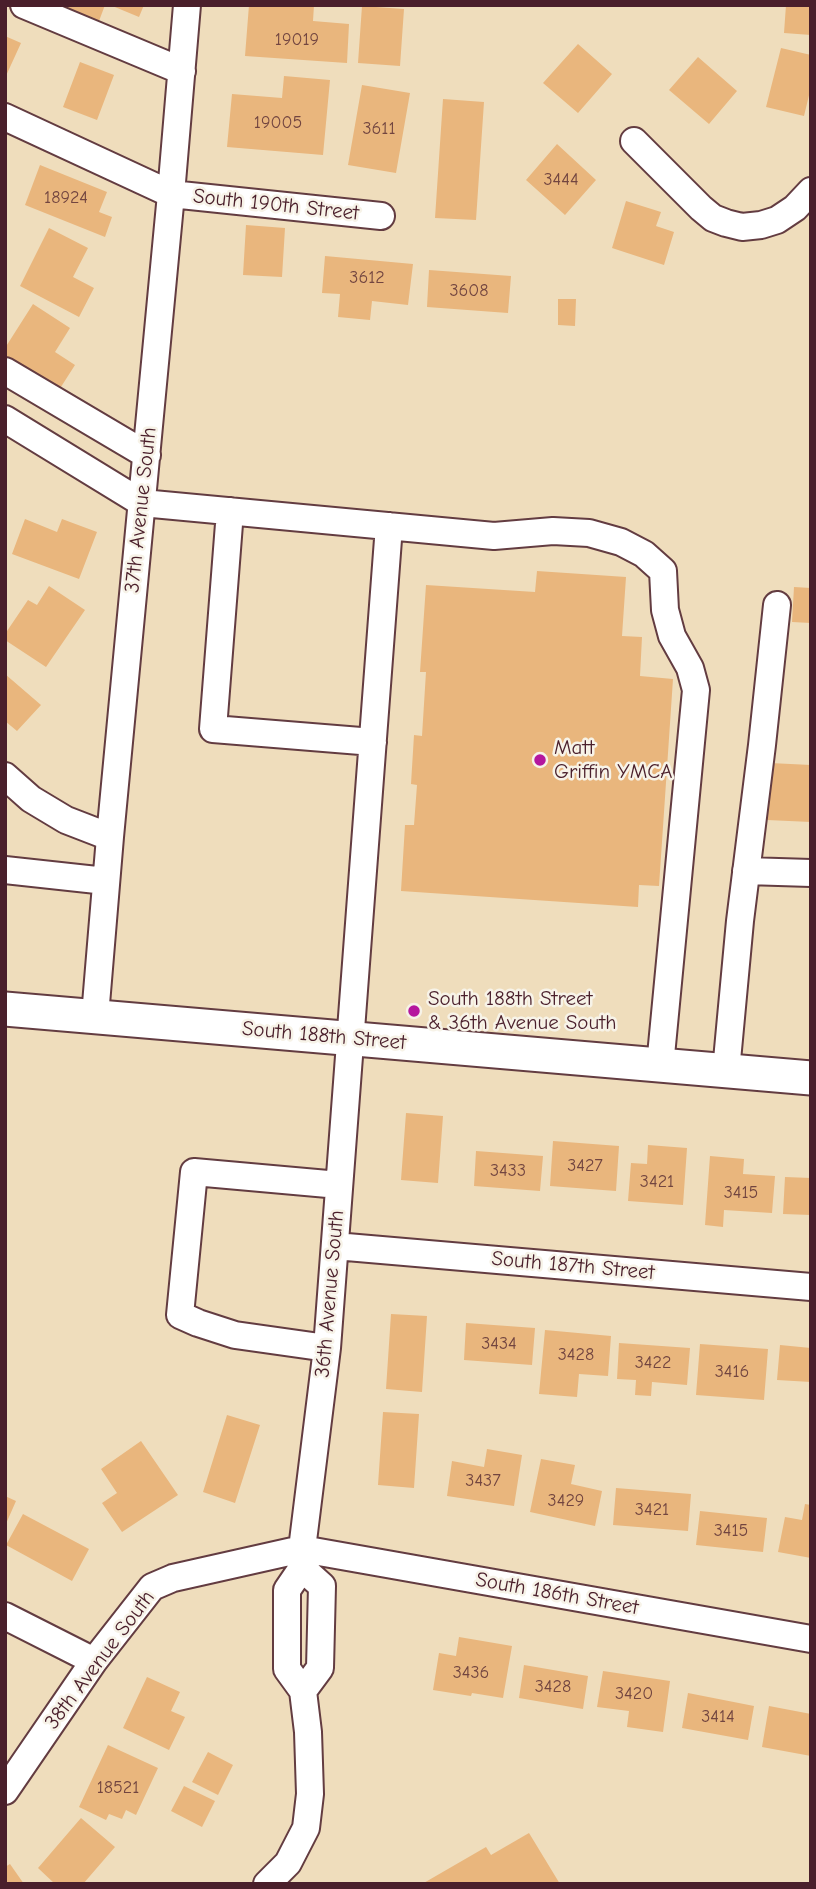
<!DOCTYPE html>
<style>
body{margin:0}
#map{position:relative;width:816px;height:1889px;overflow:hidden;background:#efddbc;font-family:"Comic Neue",sans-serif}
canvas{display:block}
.frame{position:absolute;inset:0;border:7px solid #4a1f2b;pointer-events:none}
</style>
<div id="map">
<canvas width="816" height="1889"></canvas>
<div class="frame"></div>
</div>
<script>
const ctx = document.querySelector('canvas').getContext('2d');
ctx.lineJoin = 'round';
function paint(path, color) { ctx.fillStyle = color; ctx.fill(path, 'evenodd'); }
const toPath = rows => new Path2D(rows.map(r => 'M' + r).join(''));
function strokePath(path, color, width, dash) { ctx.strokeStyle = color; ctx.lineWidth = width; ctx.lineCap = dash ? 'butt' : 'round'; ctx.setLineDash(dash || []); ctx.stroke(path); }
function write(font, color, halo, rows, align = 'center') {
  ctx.font = font + ' "Comic Neue",sans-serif'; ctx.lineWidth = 5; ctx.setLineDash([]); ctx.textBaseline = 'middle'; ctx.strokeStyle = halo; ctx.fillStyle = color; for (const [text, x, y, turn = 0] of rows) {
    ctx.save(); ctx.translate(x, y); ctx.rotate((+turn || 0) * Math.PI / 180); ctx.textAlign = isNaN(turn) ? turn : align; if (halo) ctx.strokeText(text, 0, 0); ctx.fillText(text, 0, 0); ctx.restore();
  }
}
paint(toPath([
 [57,5,105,5,99,21],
 [110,5,144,5,139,17],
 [249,5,314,5,313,21,349,24,347,63,245,56],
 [786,5,811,5,811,35,784,33],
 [362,6,404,9,400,66,358,63],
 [5,36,21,43,5,78],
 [578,44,612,74,578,113,543,83],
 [781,48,811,55,811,87,804,116,766,107],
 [698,57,737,91,709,124,669,90],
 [80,62,114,75,97,120,63,107],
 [284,76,330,80,323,155,227,147,232,94,282,98],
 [362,85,410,93,396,173,348,165],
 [443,99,484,102,476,220,435,218],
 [557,144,596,180,565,215,526,180],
 [40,165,107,192,99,212,112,217,105,237,25,205],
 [626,201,661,212,656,226,674,232,664,265,612,248],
 [246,225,285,228,282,277,243,275],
 [49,228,88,248,73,277,94,288,79,317,20,286],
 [325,256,413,264,408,305,372,301,370,320,338,317,340,294,322,293],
 [429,270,511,276,508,313,427,307],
 [558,299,576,299,575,326,558,325],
 [33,304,70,328,55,352,75,365,59,390,5,356,5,348],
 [25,519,57,532,62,519,97,532,79,579,12,554],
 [537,571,626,577,622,636,642,637,640,676,673,679,659,886,639,885,638,907,401,891,405,825,414,825,417,785,411,784,414,735,422,736,426,672,420,672,426,585,535,592],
 [49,586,85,610,46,667,5,640,5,634,28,600,37,605],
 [794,587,811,588,811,623,792,622],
 [5,674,41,705,17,731,5,721],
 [770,763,811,765,811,822,767,820],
 [406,1113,443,1116,438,1183,401,1180],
 [553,1141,619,1146,616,1191,550,1186],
 [648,1145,687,1148,683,1205,628,1201,631,1163,647,1164],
 [476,1151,543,1156,540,1191,474,1186],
 [710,1156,744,1159,743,1174,775,1176,772,1213,724,1210,723,1227,705,1225],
 [785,1177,811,1178,811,1215,783,1214],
 [391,1314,427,1316,422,1392,386,1389],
 [466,1323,535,1328,532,1365,464,1360],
 [545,1330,611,1336,608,1376,579,1374,577,1397,539,1394],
 [619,1343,690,1348,687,1385,652,1382,651,1396,635,1395,636,1380,617,1379],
 [700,1344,768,1349,764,1400,696,1395],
 [780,1345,811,1348,811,1382,777,1380],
 [383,1412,419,1414,414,1488,378,1485],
 [227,1415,260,1425,235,1503,203,1492],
 [141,1441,178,1495,122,1532,102,1503,117,1493,101,1469],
 [487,1449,522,1455,514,1506,447,1496,452,1461,484,1467],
 [541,1459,575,1465,571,1484,602,1491,595,1526,530,1512],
 [616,1488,691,1494,688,1531,613,1525],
 [5,1496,16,1501,5,1526],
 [805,1504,811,1505,811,1558,778,1552,785,1517,802,1520],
 [700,1511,767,1518,763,1552,696,1545],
 [23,1514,89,1549,72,1581,6,1545],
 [459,1637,512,1646,503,1698,472,1693,471,1696,433,1690,439,1653,456,1656],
 [524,1665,588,1676,583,1709,519,1698],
 [603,1671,670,1681,663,1732,627,1727,629,1711,597,1707],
 [147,1677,180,1692,171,1711,185,1717,169,1750,123,1728],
 [688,1693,754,1706,748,1740,682,1728],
 [769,1706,811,1714,811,1756,762,1747],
 [108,1745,158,1768,136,1815,126,1810,122,1819,109,1814,106,1820,79,1807],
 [208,1752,233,1765,218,1795,192,1782],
 [184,1786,215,1801,202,1827,171,1811],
 [81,1818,115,1847,83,1884,55,1884,38,1868],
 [529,1833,560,1884,422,1884,486,1847,491,1855],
 [10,1864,24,1884,5,1884,5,1867]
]), '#e9b67d');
const minor = toPath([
 [24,5,182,71],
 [5,117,171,194,381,216],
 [634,141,701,208,713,218,726,223,742,227,761,225,777,220,795,208,811,191],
 [5,371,147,455],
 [5,419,142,503,494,536,553,531,589,533,621,542,644,554,663,571,665,610,672,636,690,668,696,690,660,1066],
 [230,511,213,729,373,742],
 [5,776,31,799,66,820,110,837],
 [5,870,106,881],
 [746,871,811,873],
 [95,1016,110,837,171,194,187,5],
 [726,1071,740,921,762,745,777,605],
 [335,1246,811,1287],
 [327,1348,235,1335,198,1323,180,1315,194,1172,339,1185],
 [302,1568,302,1549,327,1348,389,526],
 [302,1568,322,1586,320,1668,303,1691],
 [5,1616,94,1661],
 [5,1791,94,1661,152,1587,173,1578,302,1549,811,1639],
 [267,1884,288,1863,306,1828,310,1794,308,1732,303,1691,287,1669,287,1590,302,1568]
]);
const major = toPath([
 [5,1009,811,1078]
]);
strokePath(minor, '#633c41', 30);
strokePath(major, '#633c41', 37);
strokePath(minor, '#fff', 26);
strokePath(major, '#fff', 33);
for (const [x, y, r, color] of [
 [540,760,7,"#b5179e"],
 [414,1011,7,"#b5179e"]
]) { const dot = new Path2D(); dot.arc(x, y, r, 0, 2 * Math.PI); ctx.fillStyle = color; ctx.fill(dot); strokePath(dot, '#f7f3e8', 2.5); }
write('18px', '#724540', null, [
 ["19019",297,40],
 ["19005",278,123],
 ["3611",379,129],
 ["3444",561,180],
 ["18924",66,198],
 ["3612",367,278],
 ["3608",469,291],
 ["3427",585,1166],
 ["3433",508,1171],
 ["3421",657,1182],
 ["3415",741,1193],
 ["3434",499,1344],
 ["3428",576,1355],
 ["3422",653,1363],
 ["3416",732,1372],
 ["3437",483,1481],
 ["3429",566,1501],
 ["3421",652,1510],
 ["3415",731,1531],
 ["3436",471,1673],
 ["3428",553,1687],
 ["3420",634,1694],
 ["3414",718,1717],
 ["18521",118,1788]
]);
write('21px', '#4a1f2b', '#f7f3e8', [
 ["South 190th Street",276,205,6],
 ["37th Avenue South",141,510,-84],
 ["South 188th Street",324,1036,5],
 ["South 187th Street",573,1266,5],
 ["36th Avenue South",330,1294,-85],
 ["South 186th Street",557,1594,10],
 ["38th Avenue South",100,1660,-53]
]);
write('21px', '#4a1f2b', '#f7f3e8', [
 ["Matt",554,748],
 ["Griffin YMCA",554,772],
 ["South 188th Street",428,999],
 ["& 36th Avenue South",428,1023]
], 'left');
</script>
